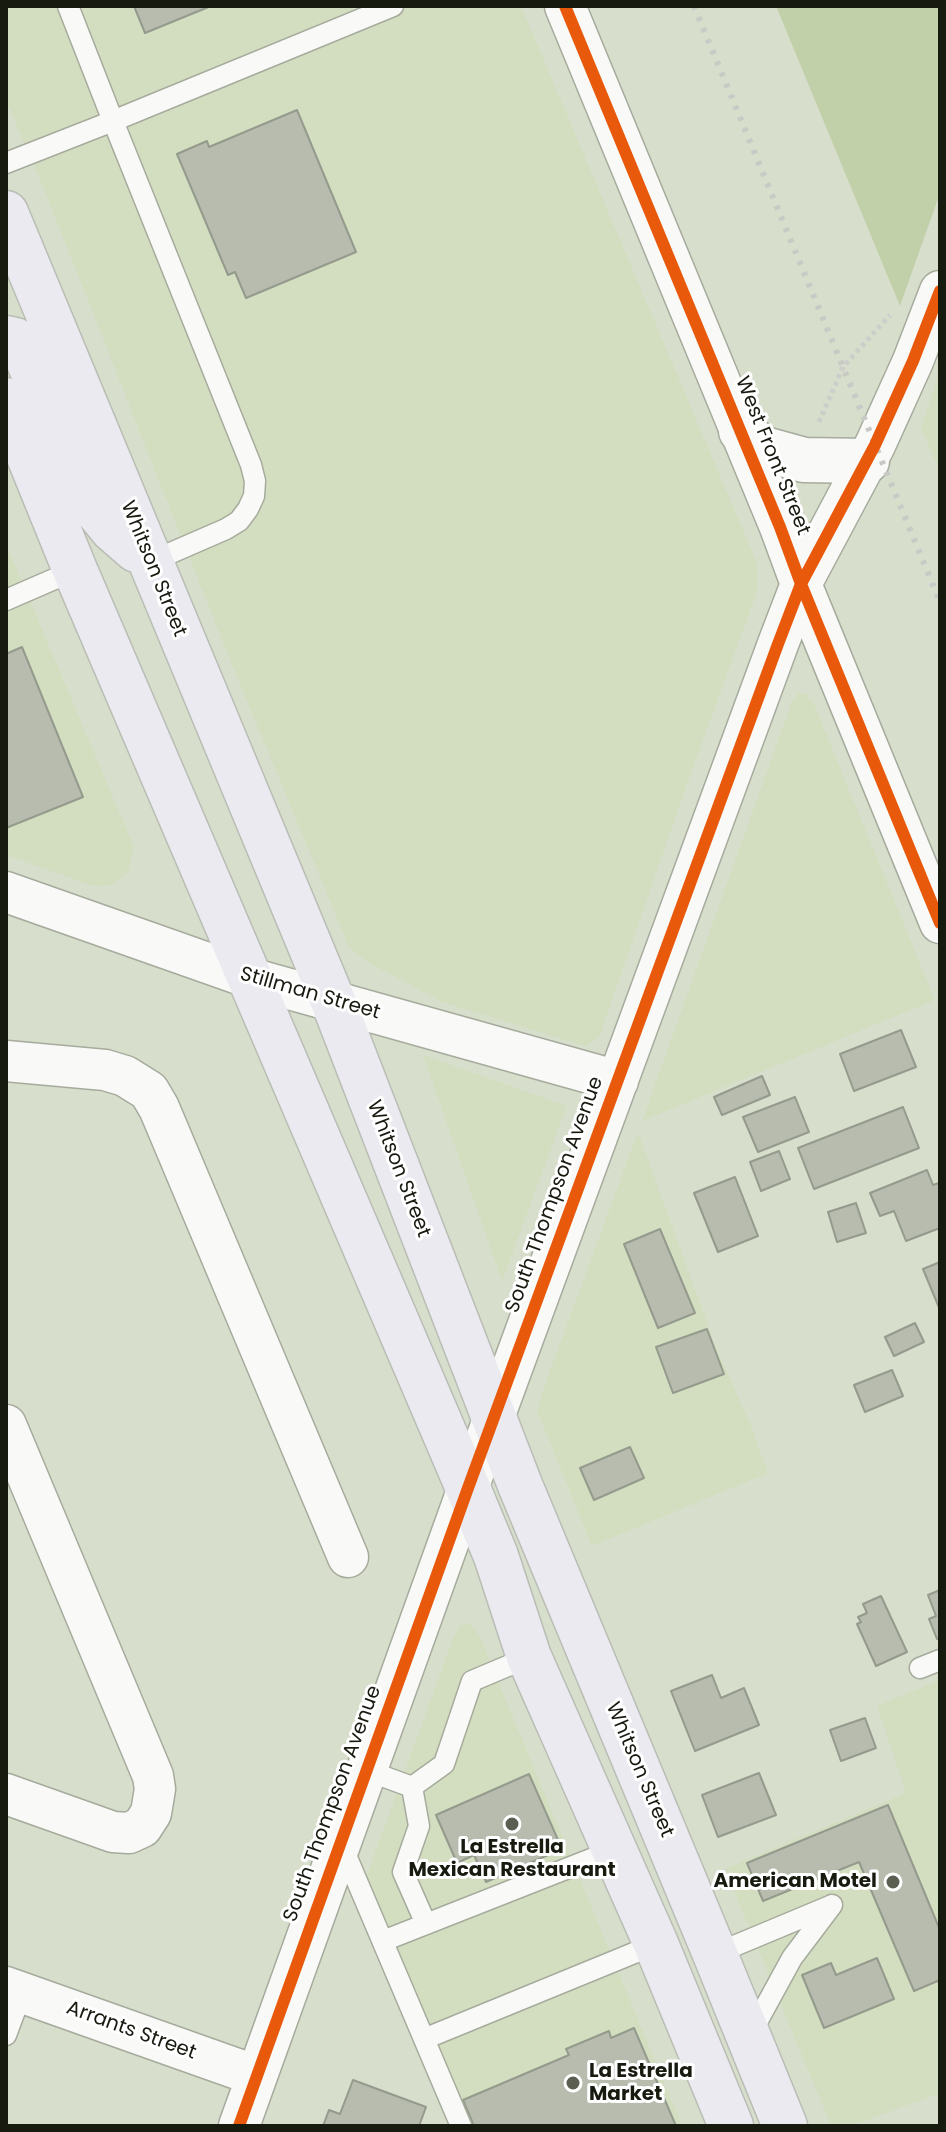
<!DOCTYPE html>
<style>
body{margin:0}
#map{position:relative;width:946px;height:2132px;overflow:hidden;background:#d7decc;font-family:Poppins,sans-serif}
canvas{display:block}
.frame{position:absolute;inset:0;border:8px solid #161a0f;pointer-events:none}
</style>
<div id="map">
<canvas width="946" height="2132"></canvas>
<div class="frame"></div>
</div>
<script>
const ctx = document.querySelector('canvas').getContext('2d');
ctx.lineJoin = 'round';
function paint(path, color) { ctx.fillStyle = color; ctx.fill(path, 'evenodd'); }
const toPath = rows => new Path2D(rows.map(r => 'M' + r).join(''));
function strokePath(path, color, width, dash) { ctx.strokeStyle = color; ctx.lineWidth = width; ctx.lineCap = dash ? 'butt' : 'round'; ctx.setLineDash(dash || []); ctx.stroke(path); }
function write(font, color, halo, rows, align = 'center') {
  ctx.font = font + ' Poppins,sans-serif'; ctx.lineWidth = 6; ctx.setLineDash([]); ctx.textBaseline = 'middle'; ctx.strokeStyle = halo; ctx.fillStyle = color; for (const [text, x, y, turn = 0] of rows) {
    ctx.save(); ctx.translate(x, y); ctx.rotate((+turn || 0) * Math.PI / 180); ctx.textAlign = isNaN(turn) ? turn : align; if (halo) ctx.strokeText(text, 0, 0); ctx.fillText(text, 0, 0); ctx.restore();
  }
}
paint(toPath([
 [6,6,521,6,757,563,757,592,685,790,599,1038,585,1046,442,1002,366,961,349,947,223,643,42,184,6,101],
 [940,371,940,472,921,428],
 [6,544,134,847,128,872,112,885,93,886,6,855],
 [799,693,805,693,814,704,935,1000,642,1121,791,704],
 [423,1055,567,1106,502,1281],
 [638,1132,717,1350,749,1421,768,1473,592,1546,537,1410,544,1387],
 [463,1623,471,1624,479,1635,682,2126,461,2126,361,1891,454,1636,460,1625],
 [940,1680,940,2093,851,2126,831,2126,725,1869,906,1793,877,1706]
]), '#d3dec0');
paint(toPath([
 [776,6,940,6,940,193,900,306]
]), '#c2d0aa');
const building = toPath([
 [134,6,211,6,145,33,134,6],
 [297,110,356,252,246,298,235,272,228,275,177,154,207,141,209,147,297,110],
 [22,647,83,797,6,828,6,654,22,647],
 [901,1030,916,1067,854,1091,840,1054,901,1030],
 [762,1076,770,1095,722,1115,714,1097,762,1076],
 [795,1097,809,1132,758,1152,743,1117,795,1097],
 [903,1107,919,1148,814,1189,798,1148,903,1107],
 [779,1151,790,1179,761,1191,750,1162,779,1151],
 [927,1170,933,1185,939,1183,940,1185,940,1228,906,1241,894,1211,880,1216,870,1193,927,1170],
 [735,1177,758,1236,718,1252,694,1193,735,1177],
 [856,1203,866,1233,837,1242,828,1212,856,1203],
 [660,1229,695,1313,658,1328,624,1244,660,1229],
 [940,1262,940,1310,923,1269,940,1262],
 [915,1323,924,1342,894,1356,885,1337,915,1323],
 [707,1329,724,1374,673,1393,656,1347,707,1329],
 [892,1370,903,1396,865,1412,854,1385,892,1370],
 [630,1447,644,1478,594,1500,580,1468,630,1447],
 [940,1590,940,1638,937,1639,929,1619,936,1616,928,1595,940,1590],
 [881,1596,907,1652,876,1666,857,1624,861,1622,858,1617,867,1613,863,1604,881,1596],
 [712,1675,721,1698,744,1688,759,1725,695,1751,671,1691,712,1675],
 [865,1718,876,1748,841,1761,830,1730,865,1718],
 [759,1773,776,1815,718,1837,702,1795,759,1773],
 [529,1774,562,1849,486,1882,474,1855,457,1863,436,1815,529,1774],
 [888,1805,940,1930,940,1980,914,1991,859,1862,763,1901,747,1863,888,1805],
 [877,1958,894,1999,824,2028,802,1975,831,1963,836,1975,877,1958],
 [634,2028,676,2126,474,2126,463,2100,569,2055,566,2049,609,2031,611,2038,634,2028],
 [353,2080,426,2107,419,2126,323,2126,329,2110,340,2114,353,2080]
]);
paint(building, '#b7bcaf');
strokePath(building, '#949a8c', 2);
const service = toPath([
 [68,6,113,121,393,6],
 [6,163,113,121,251,465,255,481,254,496,248,509,239,521,226,529,150,562],
 [6,600,75,570],
 [920,1668,940,1660],
 [366,1770,412,1787],
 [342,1846,461,2126],
 [426,1924,403,1872,419,1826,412,1787,444,1764,472,1681,529,1657],
 [383,1941,614,1850],
 [715,1954,830,1906],
 [751,2033,792,1958,832,1905],
 [6,2035,22,1992],
 [424,2039,656,1944]
]);
const minor = toPath([
 [565,6,780,527,801,584,940,923],
 [6,892,250,978,618,1081],
 [6,1061,105,1070,125,1076,149,1091,159,1108,348,1557],
 [6,1425,153,1776,155,1789,151,1813,142,1827,129,1833,113,1832,6,1794],
 [6,1987,257,2076],
 [239,2126,468,1488,778,644,801,584,875,445,913,361,940,291]
]);
const tertiary = toPath([
 [741,431,764,449,804,460,867,461]
]);
const primary = toPath([
 [6,213,333,1001,520,1485,715,1954,785,2126],
 [6,338,15,340,24,351,86,497,113,530,136,550],
 [6,400,75,570,468,1488,496,1556,529,1657,656,1944,731,2126]
]);
strokePath(service, '#a6ab9d', 23);
strokePath(minor, '#a6ab9d', 43);
strokePath(tertiary, '#a6ab9d', 47);
strokePath(primary, '#b9bdb4', 47);
strokePath(toPath([
 [819,422,843,367,890,315]
]), '#cccec9', 5, [4, 4]);
strokePath(service, '#f9faf7', 20);
strokePath(minor, '#f9faf7', 40);
strokePath(tertiary, '#f9faf7', 44);
strokePath(primary, '#eaeaf0', 44);
strokePath(toPath([
 [694,6,940,602]
]), '#c8cac5', 6, [4, 8]);
strokePath(toPath([
 [565,6,780,527,801,584,940,923],
 [239,2126,468,1488,778,644,801,584,875,445,913,361,940,291]
]), '#e8590c', 12);
for (const [x, y, r, color] of [
 [512,1824,8,"#5a5f51"],
 [893,1882,8,"#5a5f51"],
 [573,2083,8,"#5a5f51"]
]) { const dot = new Path2D(); dot.arc(x, y, r, 0, 2 * Math.PI); ctx.fillStyle = color; ctx.fill(dot); strokePath(dot, '#fff', 3); }
write('20px', '#161a0f', '#fff', [
 ["West Front Street",772,456,68],
 ["Whitson Street",153,569,68],
 ["Stillman Street",310,994,16],
 ["Whitson Street",398,1169,69],
 ["South Thompson Avenue",555,1195,-70],
 ["Whitson Street",639,1770,67],
 ["South Thompson Avenue",333,1804,-70],
 ["Arrants Street",131,2031,20]
]);
write('bold 20px', '#161a0f', '#fff', [
 ["La Estrella",512,1848],
 ["Mexican Restaurant",512,1871],
 ["American Motel",877,1882,"right"],
 ["La Estrella",589,2072,"left"],
 ["Market",589,2095,"left"]
]);
</script>
